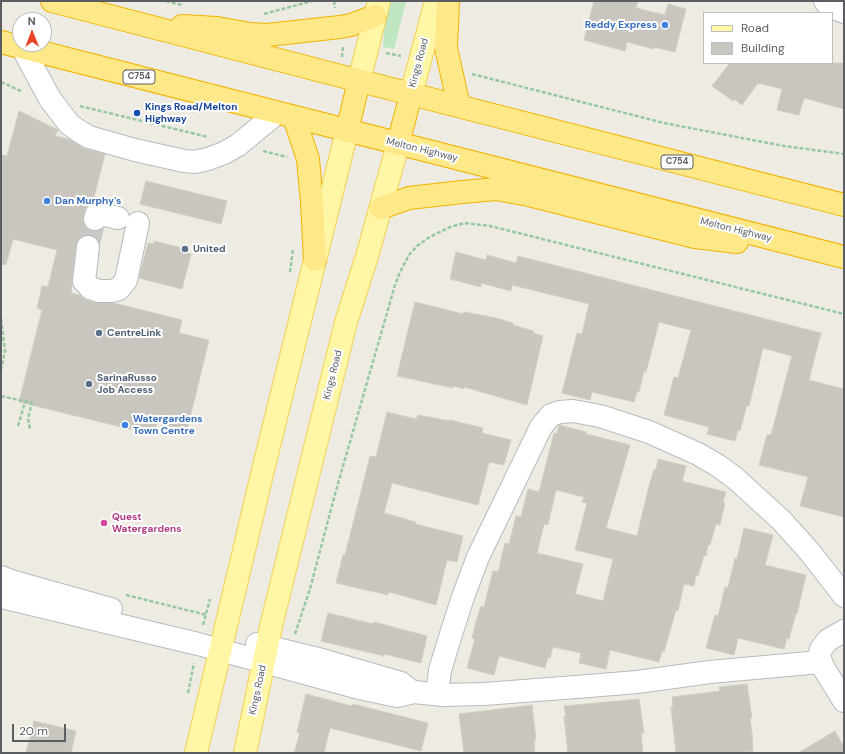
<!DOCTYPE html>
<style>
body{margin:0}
#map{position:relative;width:845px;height:754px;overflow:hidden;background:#eeece2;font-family:"DM Sans",sans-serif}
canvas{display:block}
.frame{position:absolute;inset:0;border:2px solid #5a5e63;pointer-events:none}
.legend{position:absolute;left:703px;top:12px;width:130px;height:52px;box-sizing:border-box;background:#fff;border:1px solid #bdbfc1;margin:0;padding:5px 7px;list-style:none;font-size:12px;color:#5a5e63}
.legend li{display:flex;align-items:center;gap:8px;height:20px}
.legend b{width:20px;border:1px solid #bdbfc1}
.north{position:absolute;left:12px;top:12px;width:40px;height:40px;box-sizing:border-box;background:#fff;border:1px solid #bdbfc1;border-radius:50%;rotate:359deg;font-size:11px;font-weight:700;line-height:16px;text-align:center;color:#5a5e63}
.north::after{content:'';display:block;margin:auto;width:14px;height:18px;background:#ec4429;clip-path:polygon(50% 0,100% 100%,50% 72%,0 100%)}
.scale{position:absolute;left:12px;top:724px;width:54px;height:18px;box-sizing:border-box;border:2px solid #5a5e63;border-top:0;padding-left:5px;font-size:12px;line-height:14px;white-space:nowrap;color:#5a5e63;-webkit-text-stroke:3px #fff;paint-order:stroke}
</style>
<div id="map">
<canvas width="845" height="754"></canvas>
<div class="frame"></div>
<ul class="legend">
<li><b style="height:5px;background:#fff6a6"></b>Road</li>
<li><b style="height:11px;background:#c9c6bf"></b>Building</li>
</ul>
<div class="north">N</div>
<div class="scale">20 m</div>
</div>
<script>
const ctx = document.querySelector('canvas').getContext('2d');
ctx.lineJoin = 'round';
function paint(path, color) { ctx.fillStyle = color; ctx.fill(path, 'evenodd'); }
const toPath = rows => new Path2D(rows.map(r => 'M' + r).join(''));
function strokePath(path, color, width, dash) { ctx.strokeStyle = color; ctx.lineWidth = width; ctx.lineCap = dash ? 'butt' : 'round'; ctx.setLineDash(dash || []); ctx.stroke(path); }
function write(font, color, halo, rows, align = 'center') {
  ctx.font = font + ' "DM Sans",sans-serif'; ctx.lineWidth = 4; ctx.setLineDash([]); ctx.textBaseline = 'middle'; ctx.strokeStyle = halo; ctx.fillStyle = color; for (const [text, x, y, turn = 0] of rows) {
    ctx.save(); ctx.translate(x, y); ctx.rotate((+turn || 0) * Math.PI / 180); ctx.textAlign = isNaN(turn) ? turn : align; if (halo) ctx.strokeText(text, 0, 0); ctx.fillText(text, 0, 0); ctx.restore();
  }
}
paint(toPath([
 [390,1,406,1,394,49,383,47,384,31]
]), '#bee6c0');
const building = toPath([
 [594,1,638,1,636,8,665,15,668,4,686,9,675,52,654,47,654,49,627,42,625,51,584,40,594,1],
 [730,63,844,63,844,109,804,98,799,115,777,110,782,89,758,83,742,105,734,99,733,101,712,86,730,63],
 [19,111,58,130,55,136,69,139,85,149,105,154,93,201,88,204,85,209,83,221,85,227,91,231,97,231,102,229,99,241,95,237,89,235,83,236,78,240,76,246,72,280,72,286,71,293,79,295,86,300,95,303,114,303,182,320,179,333,209,340,187,430,157,423,154,435,19,402,42,310,37,308,42,286,48,287,57,250,13,239,6,265,1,264,1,155,7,156,19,111],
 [146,181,227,201,221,224,140,204,146,181],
 [154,241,186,249,185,252,191,254,182,289,139,278,148,243,154,244,154,241],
 [456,252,486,260,487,255,516,263,518,256,821,333,809,380,844,389,844,517,800,506,808,477,759,465,767,435,771,435,792,356,763,348,749,406,747,405,740,431,738,430,735,441,707,434,709,427,664,415,674,377,678,378,691,330,659,322,646,372,644,371,639,392,637,392,634,402,592,392,590,400,562,393,577,333,582,334,589,304,512,285,511,291,481,283,481,287,450,279,456,252],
 [415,302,463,314,464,312,496,318,513,323,513,325,534,331,533,333,543,336,527,405,464,387,464,389,453,386,453,388,397,376,415,302],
 [387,412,416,419,418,415,450,421,450,420,483,428,482,433,511,440,504,465,489,462,478,505,392,483,384,513,416,522,415,524,463,536,457,562,447,560,436,605,389,592,388,595,336,583,343,555,345,555,370,456,376,457,387,412],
 [559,425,586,432,586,434,630,445,606,528,637,536,648,490,654,469,656,470,658,459,686,466,682,481,726,492,723,502,725,503,720,525,716,524,710,545,708,545,706,556,704,555,698,576,696,575,694,586,684,584,678,611,676,610,664,652,662,651,659,662,610,650,606,669,579,663,581,653,553,647,550,658,548,657,545,668,499,656,494,675,467,668,475,639,472,638,476,622,481,606,484,607,493,571,498,572,505,543,509,544,516,516,521,517,528,489,539,492,554,433,557,434,559,425],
 [556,490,584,497,582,502,587,503,575,550,613,559,603,601,575,594,583,564,537,553,544,524,548,525,556,490],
 [744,528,773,535,765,565,806,575,797,614,796,613,789,639,787,638,784,649,738,638,734,655,706,648,715,615,718,616,725,587,728,588,735,558,737,559,744,528],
 [328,613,373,624,374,622,427,636,421,663,384,654,384,656,321,641,328,613],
 [747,684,752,718,750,718,753,741,752,741,753,751,740,753,676,753,671,707,673,707,672,697,720,691,719,687,747,684],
 [306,694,352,706,353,704,428,723,421,751,330,728,324,753,294,753,300,733,297,732,306,694],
 [639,699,644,733,641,733,643,753,568,753,564,716,566,716,564,706,639,699],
 [532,705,536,740,534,740,535,753,464,753,459,714,532,705],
 [34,721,76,731,71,753,26,753,34,721],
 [835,731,844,747,844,753,798,753,835,731]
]);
paint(building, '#c9c6bf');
strokePath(building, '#d2cec0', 1);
strokePath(toPath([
 [88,247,95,219]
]), '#c9c8c2', 22, [22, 11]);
const minor = toPath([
 [825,1,828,5,844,12],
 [22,47,50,99,69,124,79,131,89,137,135,150,184,161,195,162,208,159,224,153,238,145,277,113],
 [95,219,97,213,118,218],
 [88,247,84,281,87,284,90,288,99,291,111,291,119,289,126,280,138,223],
 [1,577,11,581,111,609],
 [1,597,198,644,359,688,397,696,414,692,443,695,484,694,589,686,637,682,710,672,820,662],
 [844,631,828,640,821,649,819,656,823,667,844,701],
 [257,644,322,660,401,683,411,691],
 [437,694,440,670,451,634,463,597,478,557,541,427,551,415,560,412,573,411,600,416,649,432,698,454,717,465,735,478,781,520,809,551,844,596]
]);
const major = toPath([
 [359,81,379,1],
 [411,94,436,1],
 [196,753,263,470,347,131],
 [245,753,272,622,346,322,368,253,398,144]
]);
const highway = toPath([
 [52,1,333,74,844,205],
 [448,1,446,48,459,106],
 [182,26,217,28,250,34,267,35,340,27,351,25,375,16],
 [1,42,844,257],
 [294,117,308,159,312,203,315,260],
 [347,131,359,81],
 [398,144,411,94],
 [381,208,409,198,462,192,496,189,529,195,695,237,737,242]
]);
strokePath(minor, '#b7babf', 24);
strokePath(major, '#f4d155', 24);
strokePath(highway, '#f0b300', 24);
strokePath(toPath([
 [166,1,182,5],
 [334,1,335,8],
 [264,14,312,1],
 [386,53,401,56],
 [342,57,343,46],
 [472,74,664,123,784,146,844,154],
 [1,82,23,92],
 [80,106,208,137],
 [263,151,287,157],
 [290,272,293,249],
 [1,319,5,351,1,370],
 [1,396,32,403,28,418,30,429],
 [18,426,25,402],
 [126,595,207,615],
 [203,625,210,599],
 [295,634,310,589,335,494,395,285,400,272,409,255,417,246,428,238,450,227,465,223,490,226,844,314],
 [188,693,194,663]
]), '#97c7a7', 2.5, [4, 2]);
strokePath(minor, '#fff', 22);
strokePath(major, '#fff6a6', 22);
strokePath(highway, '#ffe888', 22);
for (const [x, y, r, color] of [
 [665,25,4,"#3f7fe0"],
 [137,113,4,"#1a4fb4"],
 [47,201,4,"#3f7fe0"],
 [185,249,4,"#5c6f8a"],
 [99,333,4,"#5c6f8a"],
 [89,384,4,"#5c6f8a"],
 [125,425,4,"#3f7fe0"],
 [104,523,4,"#d1479c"]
]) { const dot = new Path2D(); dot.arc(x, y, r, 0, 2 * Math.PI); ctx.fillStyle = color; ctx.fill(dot); strokePath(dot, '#fff', 1.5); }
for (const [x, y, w] of [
 [139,77,32],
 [677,162,32]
]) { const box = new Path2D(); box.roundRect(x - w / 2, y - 7, w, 14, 3); ctx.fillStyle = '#fff'; ctx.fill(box); strokePath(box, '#5a5e63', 1); }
write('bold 9px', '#5a5e63', null, [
 ["C754",139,77],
 ["C754",677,162]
]);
write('bold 10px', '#366cbe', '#fff', [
 ["Reddy Express",657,25,"right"],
 ["Dan Murphy's",55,201],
 ["Watergardens",133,419],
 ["Town Centre",133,431]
], 'left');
write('10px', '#5a5e63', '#fff', [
 ["Kings Road",419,63,-75],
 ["Melton Highway",422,150,14],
 ["Melton Highway",736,230,14],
 ["Kings Road",333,375,-76],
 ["Kings Road",258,690,-78]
]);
write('bold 10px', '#164399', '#fff', [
 ["Kings Road/Melton",145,107],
 ["Highway",145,119]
], 'left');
write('bold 10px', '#4e5e75', '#fff', [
 ["United",193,249],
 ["CentreLink",107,333],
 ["SarinaRusso",97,378],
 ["Job Access",97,390]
], 'left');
write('bold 10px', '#b23c85', '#fff', [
 ["Quest",112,517],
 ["Watergardens",112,529]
], 'left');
</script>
